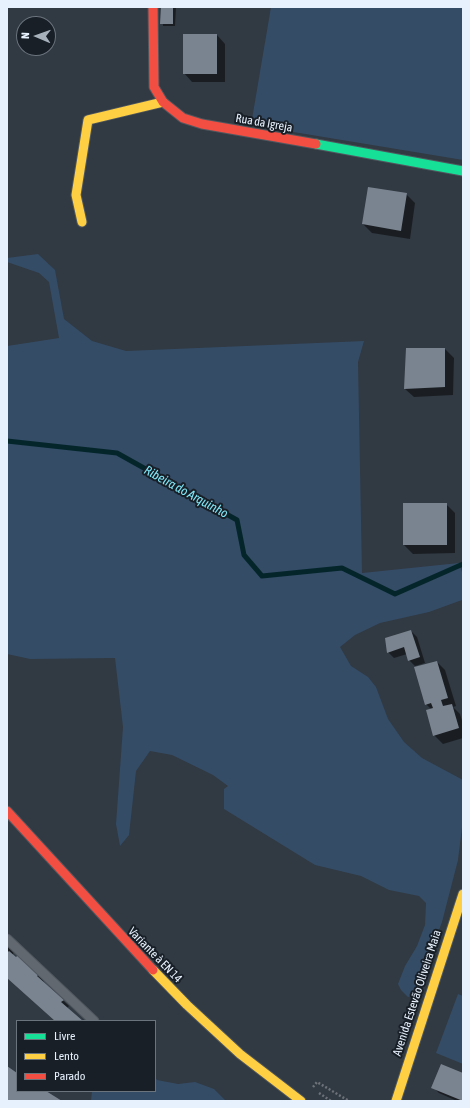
<!DOCTYPE html>
<meta charset="utf-8">
<style>
body{margin:0}
#map{position:relative;width:470px;height:1108px;overflow:hidden;background:#313942;font-family:"Asap Condensed",sans-serif}
canvas{display:block}
.frame{position:absolute;inset:0;border:8px solid #e7f1fd;pointer-events:none}
.legend{position:absolute;left:16px;top:1020px;width:140px;height:72px;box-sizing:border-box;background:#181f27;border:1px solid #6b737d;margin:0;padding:5px 7px;list-style:none;font-size:12px;color:#e7f1fd}
.legend li{display:flex;align-items:center;gap:8px;height:20px}
.legend b{width:20px;border:1px solid #6b737d}
.north{position:absolute;left:16px;top:16px;width:40px;height:40px;box-sizing:border-box;background:#181f27;border:1px solid #6b737d;border-radius:50%;rotate:272deg;font-size:11px;font-weight:700;line-height:16px;text-align:center;color:#e7f1fd}
.north::after{content:'';display:block;margin:auto;width:14px;height:18px;background:#a7b1bc;clip-path:polygon(50% 0,100% 100%,50% 72%,0 100%)}
</style>
<div id="map">
<canvas width="470" height="1108"></canvas>
<div class="frame"></div>
<ul class="legend">
<li><b style="height:5px;background:#16e098"></b>Livre</li>
<li><b style="height:5px;background:#ffcf43"></b>Lento</li>
<li><b style="height:5px;background:#f24e42"></b>Parado</li>
</ul>
<div class="north">N</div>
</div>
<script>
const ctx = document.querySelector('canvas').getContext('2d');
ctx.lineJoin = 'round';
function paint(path, color) { ctx.fillStyle = color; ctx.fill(path, 'evenodd'); }
const toPath = rows => new Path2D(rows.map(r => 'M' + r).join(''));
function strokePath(path, color, width, dash) { ctx.strokeStyle = color; ctx.lineWidth = width; ctx.lineCap = dash ? 'butt' : 'round'; ctx.setLineDash(dash || []); ctx.stroke(path); }
function write(font, color, halo, rows, align = 'center') {
  ctx.font = font + ' "Asap Condensed",sans-serif'; ctx.lineWidth = 4; ctx.setLineDash([]); ctx.textBaseline = 'middle'; ctx.strokeStyle = halo; ctx.fillStyle = color; for (const [text, x, y, turn = 0] of rows) {
    ctx.save(); ctx.translate(x, y); ctx.rotate((+turn || 0) * Math.PI / 180); ctx.textAlign = isNaN(turn) ? turn : align; if (halo) ctx.strokeText(text, 0, 0); ctx.fillText(text, 0, 0); ctx.restore();
  }
}
paint(toPath([
 [271,7,463,7,463,160,251,125],
 [38,254,55,270,64,319,92,341,126,351,364,341,358,362,362,573,459,563,462,572,462,600,429,612,380,623,355,635,340,647,351,666,368,677,376,687,388,719,404,742,422,758,463,780,463,819,458,860,442,922,414,995,408,997,401,990,398,984,405,966,417,946,425,925,426,903,419,896,389,890,361,876,315,865,224,809,224,789,228,786,213,775,172,755,150,751,136,771,129,835,120,846,116,824,123,727,115,658,30,659,7,654,7,346,59,338,49,282,39,273,7,262,7,258],
 [458,994,463,996,463,1064,436,1053],
 [155,1077,157,1080,178,1084,195,1082,214,1089,226,1101,91,1101,92,1091,155,1091]
]), '#344c66');
paint(toPath([
 [162,7,176,7,175,26,163,26],
 [217,35,225,44,225,82,192,82,184,73],
 [406,194,415,203,410,239,372,233,363,224],
 [445,349,454,358,453,395,414,397,405,389],
 [404,504,446,504,455,513,455,553,413,554,404,545],
 [411,631,417,637,425,663,415,666,409,660,407,654,394,658,388,652],
 [437,662,445,670,456,706,453,707,460,714,463,724,463,738,443,744,434,735,432,710,426,704],
 [7,941,15,951,12,955,45,980,43,982,69,1006,67,1008,81,1021,7,977,7,954,9,952,7,950],
 [463,1074,463,1101,457,1101,439,1093,433,1087]
]), '#0007');
strokePath(toPath([
 [7,441,117,453,237,520,244,555,262,576,342,568,395,594,463,564]
]), '#04262b', 5);
paint(toPath([
 [161,7,173,7,173,24,160,24],
 [183,34,217,34,217,74,183,74],
 [368,187,407,193,401,231,362,224],
 [406,348,445,348,445,387,404,389],
 [403,503,447,503,447,545,403,545],
 [411,630,420,657,408,661,404,647,387,653,385,638],
 [437,661,448,698,441,700,443,706,452,704,459,728,433,736,426,710,433,708,431,703,425,705,414,667],
 [9,951,16,957,19,954,40,973,37,976,64,1000,61,1002,83,1021,55,1021,7,978,7,953],
 [441,1064,463,1073,463,1101,431,1088],
 [7,1066,17,1073,17,1091,46,1091,62,1101,7,1101]
]), '#7a8490');
const lane = toPath([
 [7,939,94,1021]
]);
const fast = toPath([
 [316,144,463,171]
]);
const slow = toPath([
 [82,222,76,195,88,120,163,102],
 [153,970,187,1005,240,1054,301,1101],
 [396,1101,463,894]
]);
const jam = toPath([
 [153,7,154,87,163,102,183,118,202,124,316,144],
 [7,811,153,970]
]);
strokePath(lane, '#50575f', 11);
strokePath(fast, '#50575f', 11);
strokePath(slow, '#50575f', 11);
strokePath(jam, '#50575f', 11);
strokePath(toPath([
 [313,1087,317,1082,349,1101],
 [319,1093,331,1101]
]), '#6c7278', 2.5, [2, 2]);
strokePath(lane, '#61686f', 9);
strokePath(fast, '#16e098', 9);
strokePath(slow, '#ffcf43', 9);
strokePath(jam, '#f24e42', 9);
write('12px', '#e7f1fd', '#181f27', [
 ["Rua da Igreja",264,123,10],
 ["Variante à EN 14",155,955,46],
 ["Avenida Estevão Oliveira Maia",417,993,-72]
]);
write('italic 13px', '#80e7f7', '#181f27', [
 ["Ribeira do Arquinho",186,492,29]
]);
</script>
